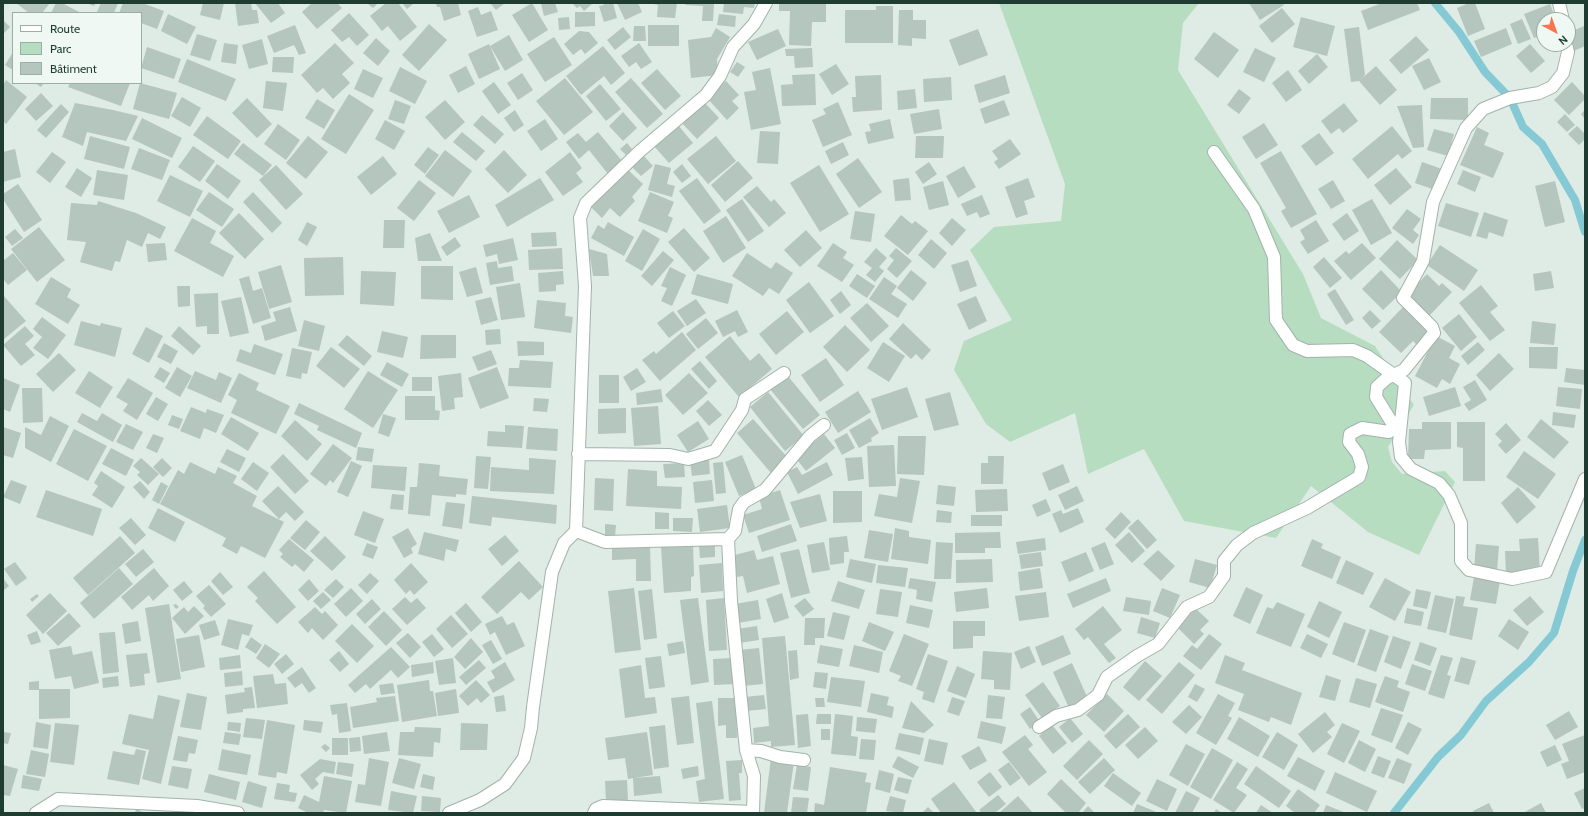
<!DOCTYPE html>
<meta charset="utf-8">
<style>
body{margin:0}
#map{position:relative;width:1588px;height:816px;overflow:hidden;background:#dfebe5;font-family:Cabin,sans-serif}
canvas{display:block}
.frame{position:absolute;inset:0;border:4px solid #1f3c33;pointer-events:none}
.legend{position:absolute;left:12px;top:12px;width:130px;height:72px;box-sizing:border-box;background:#f0f8f3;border:1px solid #9cada6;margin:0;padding:5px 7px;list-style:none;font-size:12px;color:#1f3c33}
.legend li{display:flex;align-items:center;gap:8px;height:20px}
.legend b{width:20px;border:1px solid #9cada6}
.north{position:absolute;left:1536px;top:12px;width:40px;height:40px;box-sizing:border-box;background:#f0f8f3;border:1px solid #9cada6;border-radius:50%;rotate:139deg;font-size:11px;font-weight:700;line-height:16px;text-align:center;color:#1f3c33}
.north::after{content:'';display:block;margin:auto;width:14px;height:18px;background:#f77451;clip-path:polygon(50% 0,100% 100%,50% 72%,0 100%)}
</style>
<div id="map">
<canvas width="1588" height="816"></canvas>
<div class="frame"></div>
<ul class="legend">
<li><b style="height:5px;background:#fff"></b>Route</li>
<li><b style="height:11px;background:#b7ddc0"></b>Parc</li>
<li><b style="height:11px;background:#b4c6be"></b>Bâtiment</li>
</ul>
<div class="north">N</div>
</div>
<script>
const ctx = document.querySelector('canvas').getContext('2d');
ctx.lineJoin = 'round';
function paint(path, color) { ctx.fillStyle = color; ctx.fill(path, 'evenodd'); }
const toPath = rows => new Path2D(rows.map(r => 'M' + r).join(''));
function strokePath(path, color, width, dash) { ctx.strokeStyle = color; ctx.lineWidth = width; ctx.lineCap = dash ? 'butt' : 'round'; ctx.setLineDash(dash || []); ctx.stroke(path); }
paint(toPath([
 [999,3,1199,3,1183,23,1178,70,1303,274,1321,318,1375,346,1414,405,1388,447,1392,462,1402,474,1445,471,1455,482,1419,555,1368,532,1311,486,1276,538,1184,521,1144,449,1088,474,1075,413,1010,442,986,424,954,370,964,341,1012,320,970,250,994,227,1061,221,1065,184]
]), '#b7ddc0');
strokePath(toPath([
 [1435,3,1459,32,1485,72,1510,98,1523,127,1542,144,1575,200,1585,232],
 [1394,813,1438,757,1461,735,1486,701,1529,662,1554,633,1573,571,1585,540]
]), '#84c9d3', 8);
paint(toPath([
 [16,3,50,3,42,13,29,13],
 [56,3,62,3,81,13,51,13],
 [86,3,96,3,94,6],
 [101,3,118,3,114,13,100,13,97,12],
 [123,3,142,3,164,11,157,29,141,23,141,13,119,13],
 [203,3,224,3,220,20,200,15],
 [235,3,251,3,252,10,257,10,259,23,238,26],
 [255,3,278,3,285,13,271,23],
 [312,3,337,3,342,8,317,29,302,12],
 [367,3,378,3,373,8],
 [386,3,398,3,417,27,400,41,388,26,382,31,370,16],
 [402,3,414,3,407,9],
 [436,3,458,3,461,15,444,21,440,7,437,7],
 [490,3,505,3,496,10],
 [532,3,548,30,529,42,512,15],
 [541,3,555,3,558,12,544,16],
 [572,3,591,3,592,4,584,11,580,6,577,8],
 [603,3,613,3,617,18,604,22,599,6,604,5],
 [617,3,638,3,642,12,625,20],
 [649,3,677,3,675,18,657,17,658,5],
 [686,3,714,3,713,21,702,21,703,6,685,5],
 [724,3,755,3,754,8,744,7,743,14,723,12],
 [779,3,826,3,826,22,812,22,811,46,789,45,790,11,779,11],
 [1249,3,1282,3,1284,5,1260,20],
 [1382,3,1417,3,1420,10,1368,30,1361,11],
 [1469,3,1475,3,1485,29,1468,36,1457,8],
 [1550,4,1553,12,1545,15,1547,20,1544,20,1544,35,1534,38,1524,14],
 [876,6,893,6,893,43,845,43,845,10,876,10],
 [478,7,481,15,491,11,498,30,477,37,468,11],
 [1282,8,1295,24,1272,43,1259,26],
 [899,10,913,10,913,20,926,20,926,39,912,38,912,46,898,45],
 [575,12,595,12,595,26,575,27],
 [349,13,369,35,357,46,349,37,342,42,331,30],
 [168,14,196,27,187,44,161,31],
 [719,14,736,16,735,27,717,25],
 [569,17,570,29,559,30,558,18],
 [1301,17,1335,26,1327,56,1293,47],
 [1522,19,1531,39,1518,44,1510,24],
 [3,20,10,27,3,34],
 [429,24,447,40,419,71,402,55],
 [295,25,306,53,299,55,294,45,274,53,267,36],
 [648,25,679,25,679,46,648,46],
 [634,26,645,26,646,41,633,41],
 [1584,26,1585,46,1574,51,1568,33],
 [623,27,631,37,615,50,607,40],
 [1359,27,1365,75,1359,81,1351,82,1344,29],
 [716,28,730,37,717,59,718,75,691,78,688,40,711,37],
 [1506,28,1512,44,1481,57,1474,41],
 [778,29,786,46,757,60,748,42],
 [978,29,988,55,959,66,949,40],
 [579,31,589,32,598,43,585,54,581,49,573,55,564,44],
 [1214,32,1239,50,1218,78,1194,59],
 [197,34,217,40,210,61,190,55],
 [509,35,523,60,505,71,490,46],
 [1416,36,1429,50,1401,74,1389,60],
 [554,37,572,65,545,82,527,54],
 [376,38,390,51,378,66,363,53],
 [262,39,268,64,249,69,242,45],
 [224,43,238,45,236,64,221,62],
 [335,43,354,63,342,74,350,83,333,99,323,88,317,93,301,75],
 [639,43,652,62,641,69,636,62,629,67,621,56],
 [489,44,500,69,479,79,468,54],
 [1530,44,1545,61,1531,73,1516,56],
 [603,46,625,73,611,85,604,76,581,95,566,76],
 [147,47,181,59,174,79,141,68],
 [812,48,813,67,795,68,794,56,786,56,785,49],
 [1255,48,1276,58,1264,82,1243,72],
 [13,52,13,70,5,65],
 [1317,54,1328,67,1309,84,1298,71],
 [273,57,294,57,293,73,272,72],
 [1429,58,1441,82,1424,90,1412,66],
 [187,59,236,79,226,101,178,82],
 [737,62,745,67,738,77,730,72],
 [836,64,849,84,832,95,819,74],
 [466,66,475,84,458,93,449,75],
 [1376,66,1397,90,1380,105,1359,81],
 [400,67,427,81,415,104,389,91],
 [770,68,781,124,751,130,744,92,756,90,752,72],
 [363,69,383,78,373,98,354,89],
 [657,69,681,96,665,110,641,83],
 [1288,70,1302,90,1286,102,1272,83],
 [522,73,533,90,518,100,507,83],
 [815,74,816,105,782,106,781,85,793,84,792,75],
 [881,75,882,110,853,112,852,97,856,97,855,76],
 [1005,75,1010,93,979,103,974,85],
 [951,77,952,100,924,102,923,79],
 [565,78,593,112,564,135,536,101],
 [631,78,663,114,647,128,615,92],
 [6,80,27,97,6,124,3,121,3,85],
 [266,81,287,83,283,111,263,108],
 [726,81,739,95,732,101,739,108,727,120,707,98],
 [494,82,511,105,498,114,482,91],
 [1572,82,1585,96,1585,99,1569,115,1554,100],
 [35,83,44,83,41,87],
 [70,83,130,83,121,106,68,87],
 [140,83,177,93,169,119,133,109],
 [600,84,621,109,606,121,586,96],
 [915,89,917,108,898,110,897,91],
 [1239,89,1251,98,1239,114,1227,105],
 [41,93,53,106,36,121,25,109],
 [349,94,374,110,346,154,321,139],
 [182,97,201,108,190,127,171,116],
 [247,98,272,124,257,138,232,113],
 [1431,98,1468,98,1468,120,1430,119],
 [317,99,335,110,324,129,305,118],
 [395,100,411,106,404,124,388,119],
 [445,100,465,122,445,140,425,117],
 [1004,100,1010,115,985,124,980,109],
 [704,102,719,118,697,139,681,122],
 [838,102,852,135,823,147,812,120,826,114,823,109],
 [75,103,113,110,138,116,126,141,87,132,83,146,62,137],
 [1344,103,1358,121,1343,133,1339,128,1331,134,1321,121],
 [61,104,69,112,46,138,37,130],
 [1422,105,1424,147,1413,148,1397,106],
 [939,109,942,129,914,134,910,114],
 [515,110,524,125,514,132,504,118],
 [1585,110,1585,119,1581,114],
 [623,112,637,128,623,141,609,126],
 [1565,114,1575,125,1567,132,1557,122],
 [482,115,504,134,495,144,473,125],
 [207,116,241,141,228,159,193,135],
 [142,118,182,138,172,158,132,139],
 [545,119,558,139,541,151,527,131],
 [890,119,894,138,868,144,865,132,871,131,869,124],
 [385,120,405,131,394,150,375,139],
 [1264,123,1278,145,1256,159,1242,137],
 [278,124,300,140,286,160,264,144],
 [678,125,693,143,669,163,654,146],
 [1392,126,1412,151,1402,159,1398,154,1368,179,1352,159],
 [1577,126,1585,134,1585,139,1579,145,1568,134],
 [1477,127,1489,133,1484,145,1504,153,1493,178,1460,165],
 [1434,129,1454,134,1448,156,1427,150],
 [760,131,780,132,778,164,757,163],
 [462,132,485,151,476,161,453,142],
 [598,132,622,161,608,174,589,150,579,159,566,142,578,133,586,142],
 [1319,133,1334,153,1316,166,1301,146],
 [90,136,130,147,124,169,84,159],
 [308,136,328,152,306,179,286,163],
 [716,136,736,161,708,184,687,159],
 [916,136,944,136,943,158,915,158],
 [1010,139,1021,154,999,169,994,162,998,159,992,151],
 [843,142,849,155,831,164,825,151],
 [243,143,272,165,263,176,234,154],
 [627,143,632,149,626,155,620,149],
 [193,146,215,161,200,182,178,167],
 [428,147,439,155,425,174,414,165],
 [139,148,170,160,162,180,131,169],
 [15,149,21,177,3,182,3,152],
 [445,150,472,171,453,197,425,176],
 [504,150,527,175,508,193,485,169],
 [1281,151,1317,214,1291,228,1281,211,1286,208,1260,163],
 [52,152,66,162,50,183,36,172],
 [570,152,582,168,576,173,583,182,563,196,545,172],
 [642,154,653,166,641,176,630,165],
 [383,156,397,174,371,195,357,177],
 [858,158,882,192,859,208,836,174],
 [738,161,753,178,725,202,711,185],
 [929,162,937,174,923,184,915,172],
 [1422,162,1442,169,1435,190,1415,183],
 [217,164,241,181,228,199,205,181],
 [655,164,671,168,667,184,675,186,672,197,648,190],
 [682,164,691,176,682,183,673,172],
 [276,165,303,194,286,210,259,180],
 [819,165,849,214,820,232,790,183],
 [964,166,976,187,958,198,946,176],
 [77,168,92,178,81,197,65,187],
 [626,168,643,184,632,197,635,201,620,217,610,208,602,218,591,207],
 [1396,168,1412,187,1390,205,1374,185],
 [97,170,128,175,124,200,93,195],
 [1463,170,1481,177,1475,192,1457,184],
 [170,175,203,191,190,217,157,201],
 [540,178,554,200,507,227,495,205],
 [697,178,721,211,704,224,679,191],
 [909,178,911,200,895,201,893,180],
 [1028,178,1035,197,1024,201,1028,214,1016,218,1005,187],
 [419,180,436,193,414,221,397,208],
 [1333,180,1345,201,1331,209,1318,189],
 [943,181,949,205,929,210,923,187],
 [1555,181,1565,222,1545,227,1535,186],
 [18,184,42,220,24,232,3,199,3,194],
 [757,186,771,202,774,199,786,213,769,227,743,197],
 [209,192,234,209,222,227,196,210],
 [253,192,282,223,272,233,243,202],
 [650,192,674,202,668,216,673,218,667,233,638,221],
 [469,195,480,217,449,233,437,211],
 [982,195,990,214,980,218,977,212,967,216,961,204],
 [742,199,764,231,748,242,726,210],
 [1372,199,1392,233,1371,245,1352,210],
 [98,201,136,213,166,227,160,239,148,233,142,247,127,240,120,262,115,261,112,271,80,262,86,242,67,240,71,203,97,205],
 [1446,203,1479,213,1471,237,1438,226],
 [1407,209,1421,219,1413,230,1419,235,1413,244,1392,228],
 [855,211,875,214,871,242,850,239],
 [1484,212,1508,220,1503,237,1489,232,1487,239,1476,236],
 [239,213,264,239,245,259,219,233],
 [1347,213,1359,231,1344,241,1332,224],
 [901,215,912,224,915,221,928,231,908,255,884,236],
 [726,216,746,248,723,263,703,231],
 [192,218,216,231,210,243,234,256,223,277,174,251],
 [952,218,966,230,952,246,939,233],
 [384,220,405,220,404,248,383,248],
 [1316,220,1329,241,1308,254,1300,242,1305,239,1300,230],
 [307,222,317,227,307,246,298,240],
 [608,222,634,237,624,256,591,238,598,225,604,229],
 [39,227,65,260,37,282,11,249],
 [684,228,710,258,694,272,668,242],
 [15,229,23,238,12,246,5,237],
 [643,229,660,239,642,271,625,261],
 [806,230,822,248,800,267,784,250],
 [556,232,557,246,532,247,531,233],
 [430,233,442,261,418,261,415,238],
 [455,237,461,246,447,256,441,247],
 [513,238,518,260,499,264,497,254,486,257,483,245],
 [931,239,947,253,934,269,918,255],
 [1397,240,1418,260,1400,279,1379,259],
 [165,243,167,260,148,262,146,244],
 [833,243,847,252,843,258,854,265,842,282,817,266],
 [1362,243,1376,258,1351,280,1334,261,1346,251,1349,254],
 [1440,245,1478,270,1464,291,1427,265],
 [562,248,563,269,529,270,528,250],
 [876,248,887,258,879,267,884,271,875,282,866,275,872,268,864,262],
 [896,248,912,261,897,278,887,269,894,260,889,256],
 [589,249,607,254,609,276,593,276],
 [663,251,674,260,652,286,641,276],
 [13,253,27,270,8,285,3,279,3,261],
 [747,253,771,269,776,262,793,273,779,294,769,288,763,296,732,276],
 [343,257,344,295,305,296,304,258],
 [1324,257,1342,278,1330,288,1313,267],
 [968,260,977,286,960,292,951,265],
 [497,261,498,268,512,266,514,281,490,285,486,263],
 [281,265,292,302,269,309,258,272],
 [421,266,453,266,453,300,421,299],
 [476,267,483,293,467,297,459,272],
 [670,267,686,275,672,306,661,301,667,288,661,286],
 [911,270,927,283,913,301,897,288],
 [1381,270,1402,292,1383,310,1362,289],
 [361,271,396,272,394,306,360,304],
 [563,271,564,284,556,285,556,291,539,292,538,273],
 [1551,271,1554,288,1535,291,1533,274],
 [697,274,733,284,728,304,691,294],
 [857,274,875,286,867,298,849,286],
 [1427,274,1439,286,1442,283,1452,292,1429,316,1407,295],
 [249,276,253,291,262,288,271,318,253,324,239,279],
 [51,277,71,289,67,297,80,305,68,324,35,304],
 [884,277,897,286,891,294,907,304,898,318,869,299],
 [809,282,834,316,810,333,786,300],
 [520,283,525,317,501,320,496,287],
 [1481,285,1498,306,1490,312,1505,330,1490,341,1459,303],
 [177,286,190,286,190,306,178,307],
 [1335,289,1354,320,1346,325,1327,294],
 [841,291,851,305,840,314,830,300],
 [218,293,219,334,207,334,207,326,196,327,194,294],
 [3,295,26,321,4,339,3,338],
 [976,296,987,321,969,330,957,304],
 [241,297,249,333,230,337,221,301],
 [491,297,498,320,481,325,475,301],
 [696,299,706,313,687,326,677,311],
 [537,300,566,303,565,316,573,317,571,333,534,328],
 [867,303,889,326,871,342,850,318],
 [290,307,297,331,265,341,261,326,276,321,273,312],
 [1403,307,1429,332,1417,345,1413,341,1401,353,1379,332],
 [737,310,748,332,738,337,735,331,723,337,715,321],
 [1370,310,1381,321,1372,329,1362,318],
 [673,311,685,326,669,338,657,323],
 [787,311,804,332,776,355,759,334],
 [1459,314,1477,337,1461,351,1442,328],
 [42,317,66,335,48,359,33,348,42,337,33,329],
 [706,318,718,333,698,349,686,334],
 [304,320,325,326,319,351,298,346],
 [81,321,100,326,101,323,122,328,115,357,74,345],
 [1532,321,1556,324,1554,345,1530,343],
 [903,323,931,350,922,360,916,354,911,359,889,339],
 [845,325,870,350,847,372,823,347],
 [25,326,34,336,25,344,35,355,21,366,3,345],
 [179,326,201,346,193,355,171,336],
 [146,327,163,336,149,363,132,354],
 [500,329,501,344,486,345,485,330],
 [382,331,408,337,403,358,377,352],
 [682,332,696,350,660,381,642,360,654,351,656,354],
 [347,335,372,356,364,366,338,345],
 [421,335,456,335,456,358,420,359],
 [730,336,750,361,759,353,772,369,739,397,705,357],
 [1436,336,1455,346,1449,358,1460,364,1450,384,1442,379,1437,388,1415,376],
 [517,341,544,342,544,355,518,356],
 [883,342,905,356,889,382,867,368],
 [1478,342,1485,350,1468,365,1461,356],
 [164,343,178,351,171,364,157,357],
 [254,344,283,354,275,375,236,361,240,349,251,353],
 [331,347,360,369,344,388,316,366],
 [1529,347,1558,347,1557,369,1529,368],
 [292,348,312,352,307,374,302,373,301,379,286,376],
 [491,350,497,364,478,371,472,357],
 [59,353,76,370,53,392,36,374],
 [1499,353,1514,369,1490,391,1476,375],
 [826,358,844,385,820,402,801,375],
 [520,360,553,362,551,388,508,386,509,368,519,368],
 [700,361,717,381,709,389,691,369],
 [387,362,409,374,402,387,380,375],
 [160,367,170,373,164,383,154,377],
 [177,367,192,376,180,397,165,388],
 [497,367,509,398,480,409,468,378],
 [637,368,646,382,631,391,623,377],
 [1566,368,1585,370,1585,385,1564,382],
 [89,371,113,387,100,408,75,393],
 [195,371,216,380,219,372,232,378,221,403,187,388],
 [368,371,398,390,373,428,344,409],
 [239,373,259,383,256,390,290,406,276,434,231,413,237,400,228,395],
 [461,373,463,397,454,398,455,409,442,411,438,376],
 [689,373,708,393,683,415,665,395],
 [599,375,619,375,619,403,599,403],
 [787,375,820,415,803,429,770,389],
 [412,377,432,377,432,391,412,391],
 [3,378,20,385,10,412,3,409],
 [128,378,153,393,137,420,123,411,128,404,116,397],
 [1475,380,1487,400,1469,411,1464,404,1471,400,1463,387],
 [907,387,918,417,882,430,871,399],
 [1455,387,1461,406,1429,416,1423,397],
 [1558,387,1582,389,1580,409,1556,406],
 [22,388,42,388,43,422,23,423],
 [661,389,663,402,637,405,636,393],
 [858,391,871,412,838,433,825,412],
 [768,392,804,436,785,451,750,407],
 [950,392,959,425,934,431,925,399],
 [405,396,435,396,435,410,440,411,439,420,405,420],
 [156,397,168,404,158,421,146,414],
 [534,398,549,399,547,412,533,411],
 [708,400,722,415,709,426,696,411],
 [299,403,362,433,356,448,317,430,319,426,294,414],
 [658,406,661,444,634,446,631,408],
 [191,407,206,413,207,409,224,415,216,433,204,428,200,439,180,431],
 [626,408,626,433,598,434,598,409],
 [1553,412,1576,415,1574,428,1552,425],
 [82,413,97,421,102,413,122,425,113,442,77,422],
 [383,414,396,418,389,437,378,433],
 [172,415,183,419,179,429,168,425],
 [50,416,69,426,51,462,25,448,25,427,41,435],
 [231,417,259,433,248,451,221,434],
 [870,418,879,433,871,438,872,441,859,448,849,430],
 [753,419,788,458,771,473,737,433],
 [1541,419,1569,442,1554,459,1527,437],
 [295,420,322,444,307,461,281,436],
 [698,421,709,439,688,452,677,435],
 [1422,422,1451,422,1451,449,1425,450,1424,459,1408,459,1409,429,1422,429],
 [1457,422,1485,422,1485,481,1463,481,1463,448,1457,447],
 [1506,423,1521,440,1506,454,1498,445,1502,441,1495,434],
 [126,424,143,432,133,450,116,442],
 [505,425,524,426,522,448,487,446,488,431,505,432],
 [3,427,21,433,13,458,3,455],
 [528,427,558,429,557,451,526,449],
 [74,429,107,446,88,481,56,464],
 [847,433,855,448,842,455,834,440],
 [153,434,164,438,157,453,146,448],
 [824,434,835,448,806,471,795,457],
 [898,436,926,436,924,475,897,474],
 [333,444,352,458,333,483,330,480,326,486,310,474],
 [894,445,896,486,869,487,867,446],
 [358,447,374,449,372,462,356,460],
 [111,448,134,460,126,476,102,464],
 [227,449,246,458,239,472,220,462],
 [1524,451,1556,474,1538,499,1506,477],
 [283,454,309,481,295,494,270,467],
 [742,455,756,489,739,496,725,462],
 [476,456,491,457,488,489,474,488],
 [988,456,1004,456,1003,484,981,484,981,463,988,463],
 [862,457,864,479,848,481,845,458],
 [141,458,159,474,148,485,137,475,140,472,133,466],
 [162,458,172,468,163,477,153,467],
 [529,458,556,460,554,494,490,491,491,467,529,470],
 [709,460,710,474,692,476,690,462],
 [351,461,362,466,348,497,337,492],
 [190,462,215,474,218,467,237,476,233,483,257,496,252,506,284,522,265,558,241,546,237,554,222,546,226,538,160,504,178,470,184,474],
 [253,462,269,473,257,491,241,479],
 [723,462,726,493,716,494,713,463],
 [827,462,833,475,798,494,787,472,797,467,802,475],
 [419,463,440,465,439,476,468,479,466,495,456,494,456,497,432,495,430,516,408,514,410,487,417,487],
 [684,463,685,477,665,478,663,464],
 [1063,464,1070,482,1049,491,1042,473],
 [373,465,407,467,405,491,371,488],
 [628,469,657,471,657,486,682,487,681,509,626,506],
 [101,471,125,487,112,508,92,495,98,486,94,483],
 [595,478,614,479,613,511,594,510],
 [900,478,920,481,912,523,874,516,879,494,897,497],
 [11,480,27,486,20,504,3,497],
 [712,480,714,501,695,503,693,482],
 [140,481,150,492,144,499,133,487],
 [161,482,168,486,159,504,152,500],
 [938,485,956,487,954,506,936,504],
 [278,486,304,512,295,521,286,512,279,519,262,501],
 [1077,486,1084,501,1065,510,1058,495],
 [1518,487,1536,507,1517,524,1501,503],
 [1007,489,1008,511,976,512,975,490],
 [46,490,102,509,93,536,36,517],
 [780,490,790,520,749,533,743,515,762,509,759,497],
 [833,491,862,491,862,522,833,523],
 [392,494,404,495,403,510,390,509],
 [820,494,827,521,800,528,790,502],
 [472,496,557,505,556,524,492,517,491,526,469,523],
 [1046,499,1051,511,1037,517,1032,505],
 [446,502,465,504,462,529,442,526],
 [727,505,730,528,700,532,697,509],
 [158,508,185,522,175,542,148,528],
 [1078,508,1084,522,1060,533,1052,514,1061,510,1063,514],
 [937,510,952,512,951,523,936,522],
 [363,511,384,519,375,543,354,535],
 [655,512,669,513,669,529,655,529],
 [1121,512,1131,522,1115,539,1105,529],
 [971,515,1002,515,1002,526,971,526],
 [131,518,146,535,135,545,119,528],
 [673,518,693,518,692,532,673,531],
 [1138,519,1157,540,1147,549,1128,528],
 [306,520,320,532,305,550,290,538],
 [605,524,616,525,615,537,605,537],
 [791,524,797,541,762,552,757,536],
 [408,528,417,544,411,548,413,553,404,558,392,537],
 [895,528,909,531,909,537,931,540,928,564,891,559],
 [869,530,893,534,888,562,864,558],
 [424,532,459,540,456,552,446,549,444,561,418,554],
 [1000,532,1001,548,985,548,985,553,955,553,955,533],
 [1129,532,1145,551,1132,563,1115,545],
 [505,535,519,551,502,566,488,549],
 [120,536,135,553,88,595,73,578],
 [325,536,346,557,332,571,310,551],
 [847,536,849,552,844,552,844,563,830,565,829,538],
 [1045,538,1046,550,1018,554,1016,542],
 [1538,538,1540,572,1506,573,1505,551,1520,551,1519,539],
 [289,539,314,560,304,572,295,564,292,567,280,557,283,554,279,550],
 [1312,539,1323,544,1321,548,1341,557,1332,579,1301,566],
 [824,542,830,570,812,573,807,545],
 [936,542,953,543,951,579,934,579],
 [1105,542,1114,564,1100,570,1091,548],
 [367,543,378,547,373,559,362,555],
 [715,544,715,557,700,558,699,545],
 [1476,544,1499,546,1497,571,1474,569],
 [693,545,694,576,691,577,691,591,664,593,661,547],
 [650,546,651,581,636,581,636,559,612,560,612,547],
 [143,549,154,562,136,577,125,564],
 [799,549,810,593,791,598,780,553],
 [754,550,757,560,773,556,780,584,747,593,743,576,737,577,731,556],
 [1158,550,1175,566,1161,581,1143,564],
 [1041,552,1043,566,1021,569,1019,555],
 [1086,552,1094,571,1069,582,1061,562],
 [850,559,876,564,872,583,846,577],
 [992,559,993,582,956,583,956,560],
 [1195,559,1217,565,1210,588,1189,582],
 [1346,560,1374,573,1363,595,1336,583],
 [519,561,543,587,529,600,521,592,497,614,481,597],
 [15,562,27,578,16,586,4,569],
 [411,563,428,582,414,595,410,590,406,594,394,580],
 [722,563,723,591,701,593,699,565],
 [878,565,908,568,905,587,876,583],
 [119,568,133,584,94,619,80,603],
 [154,568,169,586,153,601,149,595,132,610,121,597],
 [1040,568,1043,588,1020,591,1018,572],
 [264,571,296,607,277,624,255,601,258,598,247,587],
 [220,572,233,587,223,595,211,581],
 [370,573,379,581,367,594,358,585],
 [1474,577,1500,581,1496,604,1470,600],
 [3,578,9,586,3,591],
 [910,578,936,582,932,602,916,599,917,590,908,588],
 [1106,578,1111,591,1073,608,1067,594],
 [1385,578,1411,592,1395,621,1369,607],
 [309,579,319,591,308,601,298,590],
 [336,579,344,587,333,598,324,590],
 [184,581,193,592,182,601,173,590],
 [838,581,865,590,859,609,831,601],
 [209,585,226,604,211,617,203,608,205,606,196,596],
 [1246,587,1263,595,1250,624,1233,616],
 [351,588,363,601,346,617,334,604],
 [634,588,641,650,615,653,608,591],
 [987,588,989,608,956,612,954,592],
 [1162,588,1180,595,1170,618,1153,611],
 [652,589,657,638,644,640,638,591],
 [880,589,902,592,898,617,876,614],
 [1416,589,1431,592,1427,609,1413,606],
 [323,592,331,600,321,609,313,601],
 [1046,592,1049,617,1019,621,1015,596],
 [50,593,67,611,43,634,26,615],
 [782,593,789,618,774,623,766,599],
 [37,594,39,596,32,602,30,599],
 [1435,595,1454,599,1446,633,1427,629],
 [1456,596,1465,597,1463,606,1478,608,1472,640,1449,635],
 [1530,596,1544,612,1527,626,1513,610],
 [405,597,411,603,417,598,426,608,407,625,392,609],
 [1126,597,1151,601,1149,615,1123,611],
 [698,598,709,682,691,685,680,600],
 [724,598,727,650,709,651,706,600],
 [805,598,814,609,803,617,794,606],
 [372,599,381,609,365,624,356,614],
 [758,600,761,619,738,623,735,604],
 [1319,601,1342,612,1329,638,1307,627],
 [1277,602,1305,614,1291,647,1256,633,1267,607,1273,609],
 [466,603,482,622,471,632,455,613],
 [169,604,181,679,157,683,145,608],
 [176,604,179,607,176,609,173,605],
 [910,605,933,610,929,628,906,623],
 [194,606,204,616,185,634,172,618,184,607,188,612],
 [1103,606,1122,630,1104,644,1116,658,1109,663,1088,637,1084,640,1075,629],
 [315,607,322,614,325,611,338,625,323,640,312,628,308,633,298,622],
 [1194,607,1209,621,1200,630,1204,634,1194,644,1176,626],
 [1407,608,1424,612,1421,626,1404,623],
 [384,611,402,630,386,646,368,627],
 [833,612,850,616,844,640,827,636],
 [69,613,81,626,58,646,46,633],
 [451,615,468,634,452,648,436,629],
 [502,616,507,625,514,622,525,646,506,655,495,632,490,635,485,624],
 [1141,617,1160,623,1155,638,1137,633],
 [805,618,825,618,824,638,815,638,815,645,804,645],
 [228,619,253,625,249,636,242,634,238,650,221,645],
 [1509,619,1529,632,1518,650,1498,636],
 [215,620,220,635,204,640,199,625],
 [138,621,141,641,125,644,122,624],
 [953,621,985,621,985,636,973,636,973,648,953,649],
 [869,622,894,632,885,651,862,641],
 [1344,622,1366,630,1354,663,1332,654],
 [352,624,374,646,357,663,335,641],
 [757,626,759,640,739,643,737,629],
 [1370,629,1389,636,1376,672,1357,665],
 [37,631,41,642,31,645,27,635],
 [115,632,119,672,103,674,99,633],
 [408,633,421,647,410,658,396,643],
 [432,634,444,649,434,657,422,642],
 [904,634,929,644,912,686,898,681,901,676,889,671],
 [1209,634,1222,644,1201,670,1183,656,1192,645,1197,649],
 [1307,634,1328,644,1321,658,1300,648],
 [199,635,205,667,181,672,176,639],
 [1063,635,1071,654,1042,666,1035,647],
 [785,636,795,745,771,747,771,741,754,743,753,728,769,726,762,638],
 [1393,636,1411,642,1401,669,1384,662],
 [251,637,262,645,256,654,245,647],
 [471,638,483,652,465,669,454,657],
 [491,640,502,659,493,664,482,645],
 [683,641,685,653,669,656,667,644],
 [1420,642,1437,648,1430,666,1414,660],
 [265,644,280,654,269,668,256,658],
 [820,645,843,649,839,667,817,663],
 [854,645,883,652,879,673,849,666],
 [71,646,73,655,92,651,99,683,74,689,71,676,55,679,49,650],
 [1029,646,1036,662,1021,669,1014,652],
 [391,647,410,667,398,678,391,670,370,689,366,684,355,693,348,685],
 [759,648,763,684,743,686,739,650],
 [797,650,799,678,790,680,788,651],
 [339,651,349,664,340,672,329,660],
 [983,651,1012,653,1010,690,994,689,994,680,981,679],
 [147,653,150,673,144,674,145,685,130,687,126,655],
 [286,654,294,664,282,674,274,664],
 [928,654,948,661,934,703,922,699,924,692,916,689],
 [240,655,241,668,220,670,219,658],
 [1225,655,1245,663,1242,670,1302,693,1291,725,1271,717,1269,722,1238,710,1244,694,1215,683],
 [1441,655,1453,658,1447,675,1451,676,1444,699,1428,694],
 [661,656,665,687,649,689,645,658],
 [1461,657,1476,661,1469,685,1454,681],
 [453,658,456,683,439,685,435,661],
 [733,658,734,684,714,685,713,659],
 [479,660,486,668,466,685,459,677],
 [1145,661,1162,676,1139,701,1123,687],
 [433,662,434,673,412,677,411,665],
 [505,662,515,680,493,693,487,682,495,678,491,671],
 [1179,662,1195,675,1162,714,1146,700],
 [1072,663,1088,699,1069,708,1053,672],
 [1412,664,1432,671,1425,691,1405,684],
 [641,665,645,698,655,697,657,713,625,718,619,669],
 [957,666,975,674,966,698,947,691],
 [302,667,316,688,309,693,302,683,295,688,287,678],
 [242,671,243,685,225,687,224,673],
 [815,672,828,673,826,689,813,687],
 [273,674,275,684,286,683,288,704,257,708,253,676],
 [1326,675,1341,680,1335,701,1319,697],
 [118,676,119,686,103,688,102,678],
 [1385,676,1399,681,1397,687,1410,692,1403,712,1375,702],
 [831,677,865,681,861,707,827,702],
 [1356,678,1377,684,1370,708,1349,702],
 [429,680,430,691,433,691,437,716,402,722,397,685],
 [476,680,490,695,481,703,477,698,468,706,459,696],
 [39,681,39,689,70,689,70,718,39,719,39,690,29,690,29,682],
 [1043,682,1060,706,1042,718,1025,695],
 [393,683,395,693,381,695,379,685],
 [1195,684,1205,689,1197,702,1188,697],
 [252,687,255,708,243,709,243,712,227,714,225,695,245,692,244,688],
 [456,689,459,713,438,716,435,693],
 [187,693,207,697,201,730,180,727],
 [871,693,889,697,887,705,894,707,892,718,867,712],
 [1107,694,1124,711,1104,732,1086,715],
 [1218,694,1235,703,1228,716,1232,718,1216,745,1196,733],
 [158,695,180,700,161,784,142,779,149,750,122,744,129,714,153,719],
 [504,695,506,711,496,712,494,697],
 [764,695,766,709,747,711,745,697],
 [988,695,1005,697,1002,719,986,718],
 [395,696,399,721,353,728,350,707,377,702,376,698],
 [689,696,694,743,677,745,671,698],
 [952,697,965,701,959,716,947,712],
 [718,698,736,698,737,738,726,738,726,725,718,726],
 [815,698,824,698,825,707,816,707],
 [712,701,724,799,699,802,696,781,705,779,696,703],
 [911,701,934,725,924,733,902,728],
 [347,703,351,731,339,733,337,714,332,715,330,705],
 [1189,705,1202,717,1186,734,1172,722],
 [1030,707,1040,722,1030,729,1020,714],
 [1381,708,1403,715,1392,743,1371,735],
 [1569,711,1578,727,1555,740,1546,725],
 [1325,712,1335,725,1327,732,1332,737,1313,753,1298,734],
 [808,714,811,746,798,748,796,715],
 [817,714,831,714,831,724,816,724],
 [835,714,853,716,851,736,858,737,856,756,831,754],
 [1128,714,1140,727,1116,749,1104,736],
 [857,717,877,719,875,733,856,731],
 [1239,717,1270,736,1258,757,1227,739],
 [246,718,265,720,262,739,243,737],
 [1070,718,1083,734,1072,743,1059,727],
 [267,720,295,725,287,774,277,772,276,778,258,775],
 [304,720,323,722,321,733,303,730],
 [981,721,1006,727,1002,744,977,738],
 [36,722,51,725,48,749,33,747],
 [228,722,241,723,240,732,227,730],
 [1408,722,1422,729,1408,755,1395,748],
 [55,723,79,725,74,765,50,762],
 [461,723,488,724,487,750,460,750],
 [1342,723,1360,731,1344,763,1327,754],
 [665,725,669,767,654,769,649,727],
 [1052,725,1067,743,1053,754,1039,736],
 [415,727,441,728,440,743,434,742,433,757,398,755,400,732,414,732],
 [1145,727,1158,741,1138,759,1125,745],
 [821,729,830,729,830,740,821,740],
 [3,732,11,733,8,744,3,743],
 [225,732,241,734,239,745,223,743],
 [387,732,390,751,364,754,362,736],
 [647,732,653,775,634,778,660,776,662,793,634,796,633,778,628,779,625,758,608,760,605,738],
 [1277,732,1298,745,1284,770,1262,757],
 [899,733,924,738,920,755,895,749],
 [1025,735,1033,745,1028,749,1047,772,1029,786,1002,752],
 [1585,735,1585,772,1567,779,1561,764,1569,761,1562,744],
 [178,736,198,740,195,754,189,753,187,762,173,760],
 [360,737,361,751,350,752,349,738],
 [332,738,348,738,348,755,332,755],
 [861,739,876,740,874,760,859,759],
 [929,739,948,743,943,765,924,761],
 [1089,740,1103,754,1077,780,1063,766],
 [1359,740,1376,749,1365,772,1348,763],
 [325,744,330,748,326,752,321,747],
 [1186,744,1205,754,1188,786,1169,775],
 [1555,745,1562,760,1547,767,1540,752],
 [979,746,987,761,970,770,961,756],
 [1212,748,1233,760,1211,799,1190,787],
 [136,749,146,751,139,785,107,779,113,751,134,755],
 [222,749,251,755,247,775,218,770],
 [31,750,49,754,45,777,26,774],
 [898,756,919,767,913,778,892,767],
 [1378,756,1391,761,1384,778,1371,773],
 [1298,757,1325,771,1315,791,1287,776],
 [369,758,389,762,381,806,355,802,358,784,365,785],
 [399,758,421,764,414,789,392,783],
 [771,758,794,761,787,813,764,813],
 [1104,758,1115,770,1090,794,1078,782],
 [1397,758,1412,764,1404,784,1388,778],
 [320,759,336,762,334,774,323,772,315,779,319,784,312,790,300,775],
 [742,760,742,773,739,773,741,800,729,801,726,761],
 [338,762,354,764,352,777,336,774],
 [1009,762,1021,778,1010,786,998,770],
 [1237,762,1248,769,1236,788,1247,795,1234,813,1213,800],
 [3,765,18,769,10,796,3,795],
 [797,765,811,767,808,791,793,789],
 [172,766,192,769,188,789,168,785],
 [698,766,699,776,683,779,681,769],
 [1256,766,1291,791,1279,808,1244,784],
 [830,767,867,773,865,782,871,783,866,813,814,813,815,803,824,805],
 [879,770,894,774,890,793,875,789],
 [990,772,1002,787,989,797,977,782],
 [1335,772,1377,791,1367,812,1326,793],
 [1113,773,1141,793,1132,806,1104,786],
 [209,774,240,782,236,800,204,792],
 [423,774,435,777,433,790,420,787],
 [23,775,42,779,39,791,21,788],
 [324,776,352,781,346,813,324,810,323,813,308,813,298,808,304,795,319,802],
 [898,777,912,780,908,794,894,790],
 [1061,779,1086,803,1078,813,1066,813,1047,794],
 [1157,779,1177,789,1167,811,1146,801],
 [627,780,628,800,606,802,605,781],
 [248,781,267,787,262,808,242,802],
 [954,782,977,813,941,813,931,799],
 [277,783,290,785,289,792,297,793,295,802,274,799],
 [1585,788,1585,808,1582,809,1574,793],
 [1298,789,1320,805,1314,813,1295,813,1286,806],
 [391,791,417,796,413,813,388,810],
 [1186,791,1200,798,1192,813,1175,813],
 [998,795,1006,804,995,813,982,813,979,810],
 [422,796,441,798,440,812,421,811],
 [890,796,906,800,903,813,886,811],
 [1018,796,1033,813,999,813],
 [793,797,809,798,807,813,791,813],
 [1489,803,1494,813,1474,813,1473,811],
 [1541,803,1546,813,1523,813],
 [1137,804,1154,811,1158,813,1133,813],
 [1261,805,1273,813,1256,813],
 [1326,805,1346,813,1323,813],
 [1088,806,1095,813,1082,813],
 [928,807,934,813,922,813],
 [137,809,144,813,134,813],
 [1216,809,1222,813,1214,813]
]), '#b4c6be');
const street = toPath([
 [1559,3,1563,20],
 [1214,152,1254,209,1274,257,1276,320,1293,345,1307,351,1353,350,1367,356,1405,383,1399,442,1401,457,1411,469,1439,483,1449,495,1461,523,1461,561,1469,570,1512,579,1546,572,1585,479],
 [578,454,670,455,688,459,715,451,742,410,745,399,784,373],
 [576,531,605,542,728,539,731,601,746,750,754,776,753,813],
 [728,539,735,531,739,509,744,502,765,490,810,436,824,425],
 [1039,727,1056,716,1078,710,1098,695,1107,677,1137,656,1158,644,1187,607,1209,597,1224,576,1224,561,1237,545,1253,533,1307,508,1359,477,1362,467,1358,454,1349,442,1350,434,1362,428,1389,432,1394,426,1376,397,1377,387,1387,378,1404,370,1434,333,1432,327,1403,298,1423,261,1433,202,1466,128,1483,109,1510,98,1539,93,1552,87,1563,73,1568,52,1566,44],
 [746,750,761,751,780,757,804,760],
 [36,813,58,799,197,806,238,813],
 [449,813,480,800,505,784,524,758,531,728,533,707,552,572,564,543,576,531,585,286,580,218,586,203,640,151,706,95,720,76,733,47,754,24,766,3],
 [594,813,596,809,603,806,753,812]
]);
strokePath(street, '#a2b3ac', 14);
strokePath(street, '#fff', 12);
</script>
